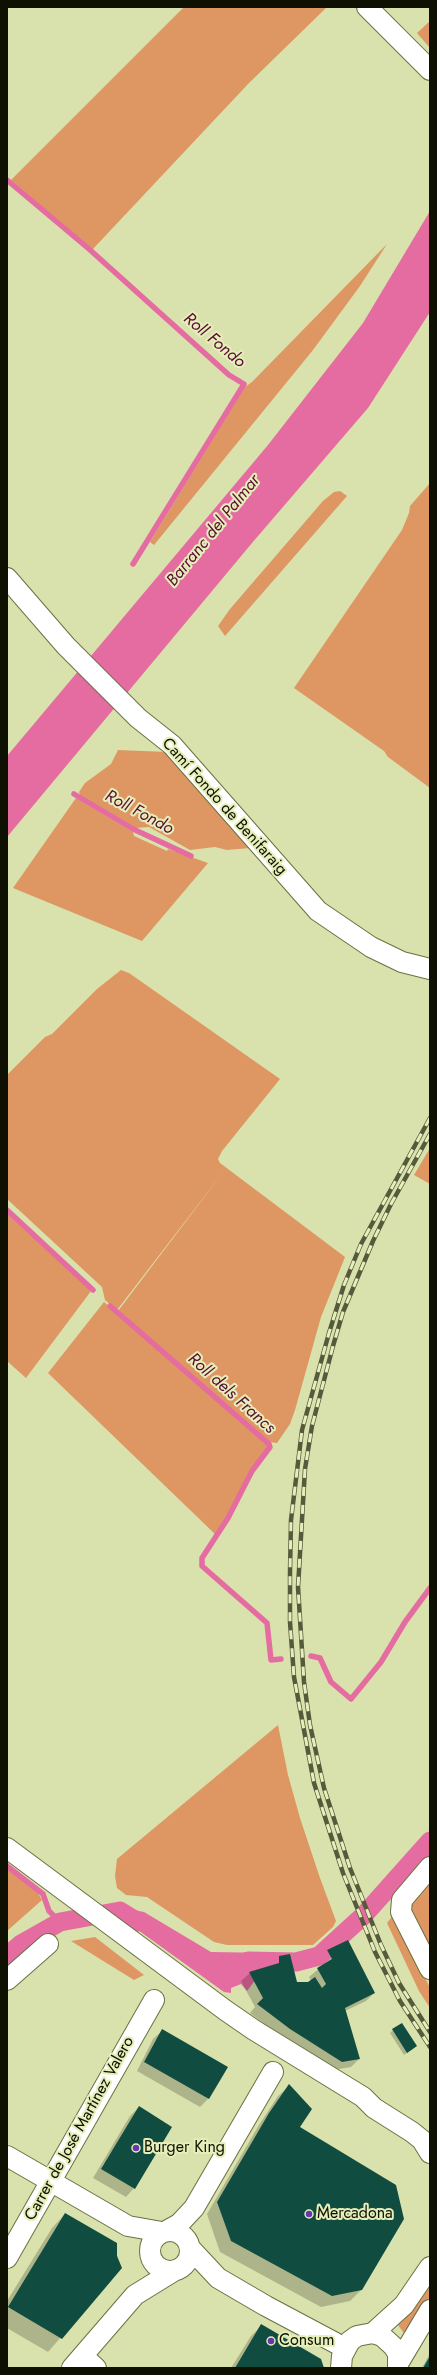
<!DOCTYPE html>
<meta charset="utf-8">
<style>
body{margin:0}
#map{position:relative;width:437px;height:2375px;overflow:hidden;background:#d9e1ac;font-family:Jost,sans-serif}
canvas{display:block}
.frame{position:absolute;inset:0;border:8px solid #0e1001;pointer-events:none}
</style>
<div id="map">
<canvas width="437" height="2375"></canvas>
<div class="frame"></div>
</div>
<script>
const ctx = document.querySelector('canvas').getContext('2d');
ctx.lineJoin = 'round';
function paint(path, color) { ctx.fillStyle = color; ctx.fill(path, 'evenodd'); }
const toPath = rows => new Path2D(rows.map(r => 'M' + r).join(''));
function strokePath(path, color, width, dash) { ctx.strokeStyle = color; ctx.lineWidth = width; ctx.lineCap = dash ? 'butt' : 'round'; ctx.setLineDash(dash || []); ctx.stroke(path); }
function write(font, color, halo, rows, align = 'center') {
  ctx.font = font + ' Jost,sans-serif'; ctx.lineWidth = 4; ctx.setLineDash([]); ctx.textBaseline = 'middle'; ctx.strokeStyle = halo; ctx.fillStyle = color; for (const [text, x, y, turn = 0] of rows) {
    ctx.save(); ctx.translate(x, y); ctx.rotate((+turn || 0) * Math.PI / 180); ctx.textAlign = isNaN(turn) ? turn : align; if (halo) ctx.strokeText(text, 0, 0); ctx.fillText(text, 0, 0); ctx.restore();
  }
}
paint(toPath([
 [184,7,327,7,249,83,92,250,11,180],
 [430,21,430,48,417,33],
 [387,244,360,286,313,350,154,545,150,542,245,387,252,382],
 [430,483,430,788,388,757,384,751,294,688,402,530,409,513,410,506],
 [340,491,347,496,225,636,218,626,230,609,323,501,334,492],
 [118,750,167,752,250,848,227,850,215,847,190,850,149,827,135,828,80,795,79,792,85,783,111,764],
 [76,798,133,832,134,836,167,851,168,849,208,863,142,941,13,888],
 [121,970,129,973,280,1079,222,1151,218,1159,220,1163,345,1257,321,1317,295,1410,290,1424,277,1443,269,1442,118,1311,224,1171,117,1310,105,1300,102,1287,7,1199,7,1075,45,1037,52,1034,97,989],
 [430,1148,430,1184,414,1175],
 [7,1213,91,1291,26,1378,7,1361],
 [104,1302,267,1444,268,1448,251,1471,216,1535,48,1373],
 [278,1725,288,1775,300,1818,320,1878,336,1921,333,1927,313,1945,227,1945,214,1942,147,1897,126,1895,117,1888,115,1876,117,1859],
 [7,1869,37,1891,42,1900,7,1931],
 [429,1885,430,1886,430,1951,408,1910,415,1898],
 [394,1914,430,1988,430,2008,419,1991,387,1923],
 [95,1937,144,1975,134,1980,71,1941],
 [430,2286,430,2297,406,2336,398,2325,416,2306]
]), '#de9663');
paint(toPath([
 [430,211,430,312,368,408,252,543,7,837,7,756,268,445,363,323],
 [119,1907,144,1912,211,1952,274,1953,274,1961,268,1963,247,1991,241,1984,231,1988,231,1993,224,1992,131,1925,122,1916,119,1917,112,1908]
]), '#e56ca0');
paint(toPath([
 [328,1951,374,1993,366,2001,345,2011,359,2059,351,2067,333,2070,282,2037,250,2013,255,2007,241,1981,250,1973,271,1966,280,1957,297,1983,309,1983,311,1981,309,1977,322,1966,319,1960],
 [393,2030,413,2049,404,2055,390,2033],
 [162,2031,208,2099,200,2107,137,2071,153,2039],
 [289,2086,299,2127,361,2290,350,2301,321,2307,220,2252,207,2214,259,2125,278,2096],
 [139,2107,134,2188,126,2197,93,2178,130,2116],
 [65,2214,117,2256,121,2268,48,2352,7,2328,7,2301,52,2228],
 [262,2325,323,2368,231,2368,251,2336],
 [430,2353,430,2368,422,2368]
]), '#0003');
strokePath(toPath([
 [7,180,89,249,229,375,244,384,133,564],
 [74,794,133,829,191,856],
 [7,1210,93,1290],
 [110,1306,269,1444,270,1447,252,1471,228,1518,202,1558,202,1566,267,1623,271,1660,281,1659],
 [311,1656,320,1658,331,1682,351,1699,381,1662,405,1622,430,1588],
 [7,1866,43,1894,49,1911,60,1922]
]), '#e56ca0', 5.5);
strokePath(toPath([
 [7,1956,21,1944,60,1922,120,1911,138,1922],
 [248,1961,296,1962,319,1956,364,1915,430,1841]
]), '#e56ca0', 19);
paint(toPath([
 [348,1940,375,1993,345,2008,360,2059,342,2062,290,2029,257,2004,263,1998,249,1972,279,1963,279,1956,290,1954,297,1982,308,1982,315,1977,322,1988,326,1984,317,1968,332,1959,327,1950],
 [402,2023,417,2046,407,2053,392,2029],
 [162,2029,228,2067,209,2099,144,2062],
 [289,2084,312,2109,300,2127,396,2185,404,2219,362,2290,332,2296,231,2241,217,2202,269,2113],
 [139,2106,172,2127,135,2189,101,2169],
 [65,2213,117,2243,117,2256,122,2268,62,2339,8,2307],
 [261,2324,321,2359,324,2368,235,2368],
 [430,2356,430,2368,423,2368]
]), '#104d40');
const minor = toPath([
 [367,7,430,70],
 [7,578,66,646,138,718,172,745,318,911,371,947,402,962,430,969],
 [7,1848,225,2010,254,2030,363,2097,374,2108,412,2132,422,2140,430,2153],
 [430,1867,402,1900,401,1912,430,1969],
 [7,1980,48,1944],
 [7,2156,128,2226,162,2232],
 [168,2230,179,2224,194,2208,273,2072],
 '150 2251a20 20 0 1 1 40 0a20 20 0 1 1-40 0Z',
 [190,2248,218,2278,266,2306,345,2348],
 [7,2258,154,2000],
 [373,2333,404,2305,430,2267],
 [83,2356,96,2368],
 [399,2362,430,2310],
 [72,2368,135,2295,174,2271],
 [341,2368,342,2356,350,2341,357,2336,373,2333,382,2336,394,2347,398,2354,398,2368]
]);
strokePath(minor, '#6b7141', 22);
strokePath(minor, '#fff', 20);
const rail = toPath([
 [430,1118,361,1244,344,1285,329,1333,302,1430,291,1520,290,1572,290,1622,294,1677,314,1783,343,1873,375,1952,400,2001,430,2047],
 [430,1134,391,1204,373,1241,343,1312,333,1346,312,1426,305,1469,298,1587,304,1682,310,1725,324,1788,350,1868,381,1945,399,1983,430,2032]
]);
strokePath(rail, '#565a3d', 4.5);
strokePath(rail, '#e6eeb9', 3, [9]);
for (const [x, y, r, color] of [
 [136,2148,4,"#6337af"],
 [309,2214,4,"#6337af"],
 [271,2341,4,"#6337af"]
]) { const dot = new Path2D(); dot.arc(x, y, r, 0, 2 * Math.PI); ctx.fillStyle = color; ctx.fill(dot); strokePath(dot, '#e6eeb9', 1.5); }
write('16px', '#0e1001', '#e6eeb9', [
 ["Camí Fondo de Benifaraig",224,807,48],
 ["Carrer de José Martínez Valero",80,2129,-61]
]);
write('16px', '#0e1001', '#e6eeb9', [
 ["Burger King",144,2148],
 ["Mercadona",317,2214],
 ["Consum",279,2341]
], 'left');
write('italic 17px', '#590c34', '#e6eeb9', [
 ["Roll Fondo",214,341,40],
 ["Barranc del Palmar",214,531,-51],
 ["Roll Fondo",139,813,28],
 ["Roll dels Francs",231,1394,42]
]);
</script>
